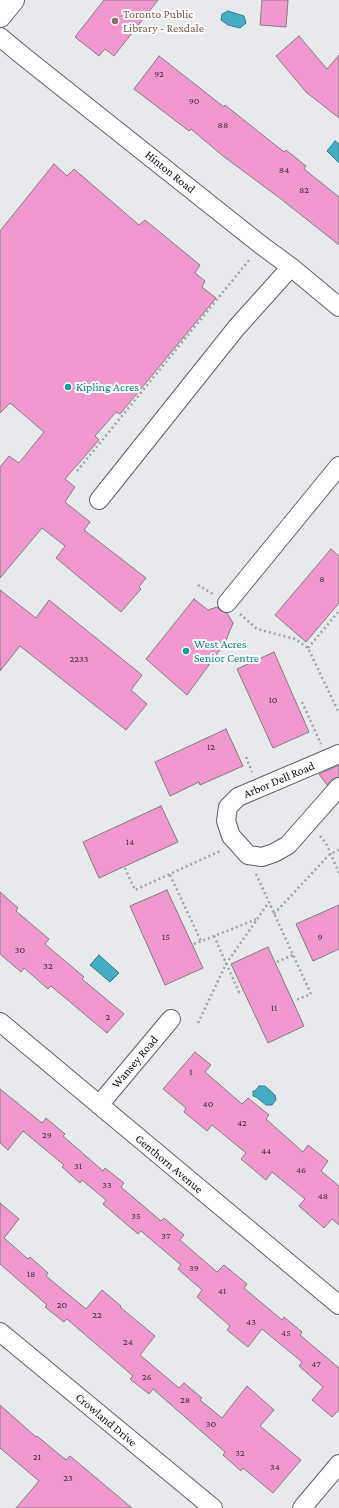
<!DOCTYPE html>
<style>
body{margin:0}
canvas{display:block;background:#e7e9ec}
</style>
<canvas width="339" height="1508"></canvas>
<script>
const ctx = document.querySelector('canvas').getContext('2d');
ctx.lineJoin = 'round';
function paint(path, color) { ctx.fillStyle = color; ctx.fill(path, 'evenodd'); }
const toPath = rows => new Path2D(rows.map(r => 'M' + r).join(''));
function strokePath(path, color, width, dash) { ctx.strokeStyle = color; ctx.lineWidth = width; ctx.lineCap = dash ? 'butt' : 'round'; ctx.setLineDash(dash || []); ctx.stroke(path); }
function write(font, color, halo, rows, align = 'center') {
  ctx.font = font + ' "Crimson Pro",serif'; ctx.lineWidth = 4; ctx.setLineDash([]); ctx.textBaseline = 'middle'; ctx.strokeStyle = halo; ctx.fillStyle = color; for (const [text, x, y, turn = 0] of rows) {
    ctx.save(); ctx.translate(x, y); ctx.rotate((+turn || 0) * Math.PI / 180); ctx.textAlign = isNaN(turn) ? turn : align; if (halo) ctx.strokeText(text, 0, 0); ctx.fillText(text, 0, 0); ctx.restore();
  }
}
const water = toPath([
 [228,11,244,16,246,23,240,28,228,25,221,20,222,14,228,11],
 [335,141,339,144,339,163,327,151,335,141],
 [99,955,119,973,110,982,90,965,99,955],
 [259,1086,265,1086,275,1095,276,1100,272,1105,266,1105,256,1097,253,1096,253,1091,255,1091,259,1086]
]);
paint(water, '#44adc5');
strokePath(water, '#337d8e', 1);
const building = toPath([
 [104,0,158,0,114,56,105,49,99,56,75,37,104,0],
 [262,0,288,0,286,27,260,25,262,0],
 [299,36,327,69,339,55,339,118,306,92,276,56,299,36],
 [159,56,224,107,225,105,284,152,286,150,306,166,304,169,339,197,339,245,281,199,223,156,191,129,189,131,134,89,159,56],
 [54,164,67,176,74,169,139,225,145,220,200,265,195,273,205,281,202,287,216,298,120,414,116,412,95,436,99,440,65,479,75,487,65,502,90,522,84,530,146,578,139,587,141,589,121,612,56,558,65,546,42,528,0,578,0,467,9,456,19,463,44,432,10,403,0,413,0,231,54,164],
 [331,549,339,556,339,603,306,642,275,615,331,549],
 [0,590,36,618,49,600,142,675,131,690,147,704,126,730,20,646,0,671,0,590],
 [194,599,208,610,217,607,221,611,227,613,233,623,225,643,187,695,146,659,194,599],
 [274,652,309,732,273,748,237,669,274,652],
 [226,729,243,766,200,785,199,782,170,796,155,762,226,729],
 [339,765,339,777,331,780,327,785,319,774,339,765],
 [161,806,178,842,99,878,83,842,161,806],
 [167,890,203,968,165,985,130,906,167,890],
 [0,892,18,908,16,911,49,939,45,944,84,977,82,979,124,1014,107,1033,51,986,48,989,24,968,21,972,0,954,0,892],
 [339,905,339,949,313,961,296,924,339,905],
 [268,947,304,1026,268,1043,231,964,268,947],
 [195,1052,211,1065,205,1072,242,1104,248,1098,269,1115,266,1119,303,1152,308,1145,328,1161,321,1171,339,1186,339,1225,332,1219,324,1228,299,1206,305,1199,272,1172,266,1180,241,1159,246,1153,212,1125,207,1131,184,1112,186,1108,163,1089,195,1052],
 [0,1089,42,1123,46,1118,65,1134,63,1136,103,1171,105,1168,124,1183,121,1187,161,1221,164,1218,184,1235,180,1240,217,1272,224,1265,247,1284,244,1288,282,1320,284,1317,302,1332,300,1335,339,1368,339,1410,332,1417,312,1400,323,1387,299,1366,302,1362,262,1329,248,1347,227,1330,230,1326,197,1297,202,1290,178,1269,181,1265,141,1231,138,1234,103,1204,106,1200,82,1180,80,1183,62,1167,64,1165,23,1131,8,1150,0,1143,0,1089],
 [0,1203,19,1219,4,1238,28,1259,30,1257,48,1273,46,1276,86,1309,102,1290,121,1306,120,1307,155,1336,140,1355,179,1388,184,1383,202,1398,200,1400,222,1418,247,1386,274,1410,260,1426,301,1460,273,1493,243,1468,241,1471,223,1455,225,1452,153,1389,149,1394,130,1379,133,1376,67,1319,64,1322,45,1307,47,1305,0,1264,0,1203],
 [0,1405,36,1437,37,1436,66,1460,70,1456,132,1508,16,1508,39,1481,0,1448,0,1405]
]);
paint(building, '#f198cf');
strokePath(building, '#817e80', 1);
const minor = toPath([
 [0,37,23,56,261,245,291,267,339,307],
 [99,500,237,327,291,267],
 [227,603,339,466],
 [339,754,238,797,228,807,226,821,231,836,248,855,262,857,274,853,288,845,339,787],
 [0,1022,339,1305],
 [99,1105,171,1019],
 [0,1332,213,1508],
 [302,1508,339,1464]
]);
const major = toPath([
 [0,16,13,0]
]);
strokePath(minor, '#5f6163', 20);
strokePath(major, '#5f6163', 24);
strokePath(toPath([
 [77,471,250,259],
 [198,585,213,594],
 [240,614,257,629,295,639,308,648,339,713],
 [308,648,339,611],
 [302,702,321,744],
 [246,757,252,772],
 [320,836,326,843,339,873],
 [125,868,135,890,220,851],
 [256,874,311,994,296,1000],
 [170,875,201,941],
 [274,914,330,854,339,850],
 [214,936,239,992,244,990],
 [194,944,257,919],
 [277,962,293,955],
 [198,1023,226,964,269,902]
]), '#a1a3a5', 2.5, [2, 3]);
strokePath(minor, '#fff', 18);
strokePath(major, '#fff', 22);
for (const [x, y, r, color] of [
 [115,21,4,"#8d6e63"],
 [68,387,4,"#0f9aa8"],
 [186,651,4,"#0f9aa8"]
]) { const dot = new Path2D(); dot.arc(x, y, r, 0, 2 * Math.PI); ctx.fillStyle = color; ctx.fill(dot); strokePath(dot, '#fff', 1.5); }
write('10px', '#442f3d', null, [
 ["92",159,74],
 ["90",194,101],
 ["88",223,125],
 ["84",284,170],
 ["82",304,190],
 ["8",322,579],
 ["2233",79,659],
 ["10",273,700],
 ["12",211,747],
 ["14",130,842],
 ["15",166,937],
 ["9",320,937],
 ["30",20,950],
 ["32",48,966],
 ["11",274,1008],
 ["2",108,1017],
 ["1",191,1072],
 ["40",208,1104],
 ["42",242,1123],
 ["29",47,1135],
 ["44",266,1151],
 ["31",78,1166],
 ["46",301,1170],
 ["33",107,1185],
 ["48",323,1196],
 ["35",136,1216],
 ["37",166,1236],
 ["39",194,1268],
 ["18",31,1274],
 ["41",222,1291],
 ["20",62,1305],
 ["22",97,1315],
 ["43",251,1322],
 ["45",286,1333],
 ["24",128,1342],
 ["47",316,1364],
 ["26",147,1377],
 ["28",185,1400],
 ["30",211,1424],
 ["32",240,1453],
 ["21",37,1457],
 ["34",275,1467],
 ["23",68,1478]
]);
write('12px', '#785e54', '#fff', [
 ["Toronto Public",123,14],
 ["Library - Rexdale",123,28]
], 'left');
write('12px', '#0b0c0c', '#fff', [
 ["Hinton Road",170,172,39],
 ["Arbor Dell Road",279,780,-23],
 ["Wansey Road",135,1062,-50],
 ["Genthorn Avenue",169,1164,40],
 ["Crowland Drive",106,1420,40]
]);
write('12px', '#0d838f', '#fff', [
 ["Kipling Acres",76,387],
 ["West Acres",194,644],
 ["Senior Centre",194,658]
], 'left');
</script>
